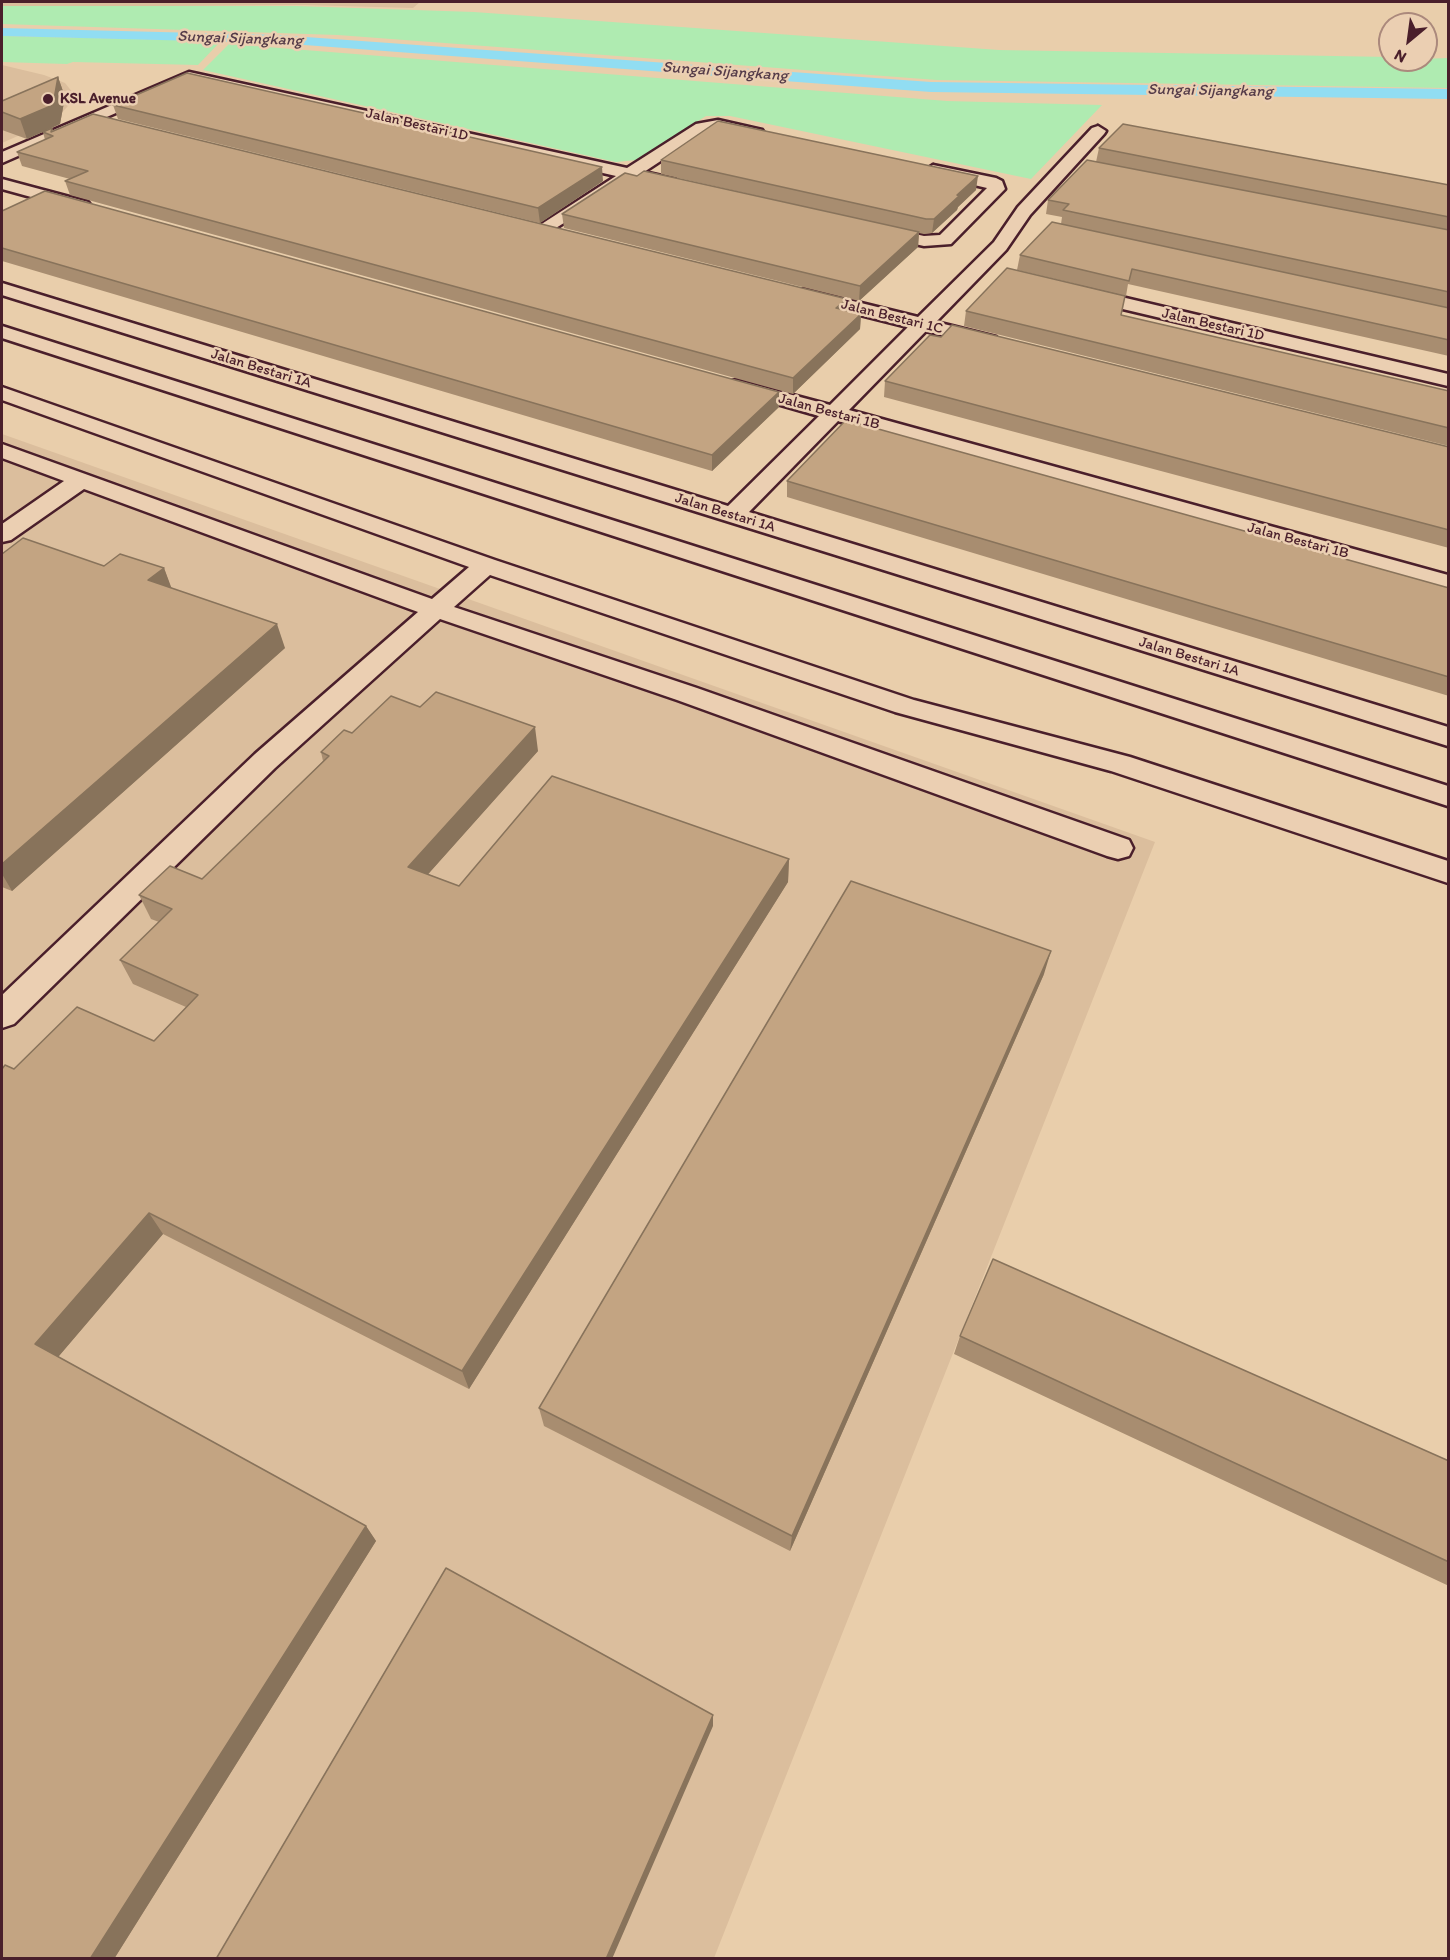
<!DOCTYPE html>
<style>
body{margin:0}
#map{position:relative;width:1450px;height:1960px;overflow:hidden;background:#e9ceab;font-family:Itim,sans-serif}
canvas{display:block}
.frame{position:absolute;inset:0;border:3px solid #4a1f2b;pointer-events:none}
.north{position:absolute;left:1378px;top:12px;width:60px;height:60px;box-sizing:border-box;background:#ebcfb2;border:2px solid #ab897c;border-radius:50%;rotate:209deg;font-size:16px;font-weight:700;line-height:24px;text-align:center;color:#4a1f2b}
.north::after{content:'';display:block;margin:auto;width:21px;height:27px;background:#4a1f2b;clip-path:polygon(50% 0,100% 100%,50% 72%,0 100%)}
</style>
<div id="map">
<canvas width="1450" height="1960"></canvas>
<div class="frame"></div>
<div class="north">N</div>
</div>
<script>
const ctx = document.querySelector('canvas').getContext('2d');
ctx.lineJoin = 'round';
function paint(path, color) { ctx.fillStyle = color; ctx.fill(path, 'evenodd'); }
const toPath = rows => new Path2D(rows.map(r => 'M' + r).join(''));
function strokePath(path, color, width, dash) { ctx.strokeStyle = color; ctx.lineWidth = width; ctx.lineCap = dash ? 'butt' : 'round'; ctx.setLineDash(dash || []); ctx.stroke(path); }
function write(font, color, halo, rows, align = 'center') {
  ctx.font = font + ' Itim,sans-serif'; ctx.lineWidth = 5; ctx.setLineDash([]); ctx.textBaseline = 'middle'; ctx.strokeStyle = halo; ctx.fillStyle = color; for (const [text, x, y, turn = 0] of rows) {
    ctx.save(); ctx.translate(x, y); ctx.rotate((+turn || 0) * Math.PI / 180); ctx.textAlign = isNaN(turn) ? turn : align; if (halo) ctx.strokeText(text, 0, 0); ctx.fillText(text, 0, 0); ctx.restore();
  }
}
paint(toPath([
 [2,2,420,2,413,8,305,5,36,7,2,6],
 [2,65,44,75,65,83,73,93,68,106,56,119,2,143],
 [2,434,1155,842,714,1958,2,1958]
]), '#dbbe9d');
paint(toPath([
 [2,6,296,6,474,12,999,50,1390,57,1390,60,1448,58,1448,88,937,80,338,35,2,24],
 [2,36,221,41,198,65,73,62,67,64,2,62],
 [229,44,947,101,1102,105,1031,179,730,116,706,116,636,160,616,162,203,70]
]), '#afebb1');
paint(toPath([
 [2,28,278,35,931,82,1448,89,1448,99,931,92,278,43,2,36,2,28]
]), '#91ddf2');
const minor = toPath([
 [189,72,627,168,696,124,718,120,762,130,764,133,756,138,718,130,706,131,644,172,675,179,678,183,675,187,669,188,633,180,543,236,534,231,537,227,616,176,198,80,191,80,2,163,2,152,189,72],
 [1098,126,1106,131,1104,134,1030,215,1006,250,936,322,996,337,999,341,996,345,989,347,926,331,849,410,1448,575,1448,590,838,421,749,512,1448,727,1448,746,2,295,2,283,728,506,819,416,729,390,725,386,729,382,736,380,830,405,908,327,797,299,794,295,797,291,804,289,918,317,994,242,1018,207,1092,128,1098,126],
 [933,165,996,178,1002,181,1005,189,951,244,924,246,869,234,866,230,875,225,924,236,940,235,987,188,927,174,925,170,933,165],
 [2,179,88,202,91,206,82,211,2,189,2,179],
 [1079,287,1448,374,1448,386,1072,297,1069,293,1072,289,1079,287],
 [2,326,1448,786,1448,806,2,338,2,326],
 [2,387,495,560,914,700,1130,757,1448,861,1448,883,1111,771,895,712,490,575,454,607,697,688,1129,840,1133,848,1129,856,1118,859,1107,856,677,700,440,619,275,768,14,1024,2,1028,2,995,255,754,418,612,84,489,11,540,2,542,2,524,64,481,2,458,2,444,432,599,469,567,2,400,2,387]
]);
strokePath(minor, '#4a1f2b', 5);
paint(minor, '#ebcfb2');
paint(toPath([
 [16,2,51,2,37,3],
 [58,77,65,97,60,124,27,139,2,130,2,101],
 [113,105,603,181,540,223,118,119],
 [52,128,53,131,861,314,860,329,793,394,70,195,65,181,70,179,22,166,17,152,45,140,43,132],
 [1099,148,1449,185,1449,356,1128,284,1126,296,1017,270,1020,255,1061,224,1062,217,1046,214,1048,200,1096,162],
 [661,160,976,190,958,207,957,210,932,233,924,234,919,233,918,247,859,301,564,228,562,214,876,223,661,174],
 [2,211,779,392,779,407,712,471,2,261],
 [966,311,1121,315,1449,391,1449,446,964,326],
 [885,381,1449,447,1449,548,884,397],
 [787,481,1449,588,1449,696,787,497],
 [2,554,104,566,164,568,171,588,285,648,12,891,2,887],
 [352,733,538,751,428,874,459,886,789,859,788,882,469,1389,163,1234,58,1357,366,1526,376,1541,114,1959,14,1069,154,1041,186,1007,133,984,120,960,159,922,151,919,139,895,202,879,323,761,321,752],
 [1044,974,790,1551,544,1426,539,1408],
 [960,1336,1449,1461,1449,1586,954,1354]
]), '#a88d70');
paint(toPath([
 [37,2,51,2,37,3],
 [58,77,65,97,60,124,27,139,20,119],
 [602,167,603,181,540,223,538,208],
 [978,176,976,190,958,207,957,210,932,233,934,219,957,195],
 [919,232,918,247,859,301,860,286],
 [847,299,846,314,836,308],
 [861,314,860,329,793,394,793,378],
 [779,392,779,407,712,471,712,455],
 [164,568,173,592,148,580],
 [277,624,285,648,12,891,2,874,2,864],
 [535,727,538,751,414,890,408,867],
 [789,859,788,882,469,1389,462,1371],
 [1051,951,1044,974,790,1551,792,1536],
 [149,1213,163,1234,53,1363,35,1344],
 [366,1526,376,1541,114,1959,90,1959],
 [713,1715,713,1726,612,1959,606,1959]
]), '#88735b');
const building = toPath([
 [187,73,602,167,538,208,113,105,187,73],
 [58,77,53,105,20,119,2,112,2,101,58,77],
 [93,114,847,299,836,308,861,314,793,378,65,181,88,171,17,152,53,136,43,132,52,128,51,132,93,114],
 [718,121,978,176,957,195,959,196,934,219,926,219,661,160,718,121],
 [1123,124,1449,185,1449,217,1099,148,1123,124],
 [1087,160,1449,230,1449,292,1063,210,1069,204,1048,200,1087,160],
 [644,171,919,232,860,286,562,214,625,173,637,176,644,171],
 [45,191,779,392,712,455,2,248,2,211,45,191],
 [1052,222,1449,308,1449,340,1132,269,1129,281,1020,255,1052,222],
 [1007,268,1125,296,1121,315,1449,391,1449,428,966,311,1007,268],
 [952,325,1449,447,1449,530,885,381,930,335,941,337,952,325],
 [846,420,1449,588,1449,677,787,481,846,420],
 [23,538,104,566,120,554,164,568,148,580,277,624,2,864,2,554,23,538],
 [436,692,535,727,408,867,459,886,552,776,789,859,462,1371,149,1213,35,1344,366,1526,90,1959,2,1959,2,1069,5,1065,14,1069,77,1007,154,1041,198,995,120,960,172,909,139,895,170,866,202,879,329,756,321,752,344,730,352,733,391,696,420,707,436,692],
 [851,881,1051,951,792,1536,539,1408,851,881],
 [993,1259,1449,1461,1449,1562,960,1336,993,1259],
 [446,1568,713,1715,606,1959,216,1959,446,1568]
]);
paint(building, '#c3a482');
strokePath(building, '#88735b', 1.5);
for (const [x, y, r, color] of [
 [48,99,6,"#4a1f2b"]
]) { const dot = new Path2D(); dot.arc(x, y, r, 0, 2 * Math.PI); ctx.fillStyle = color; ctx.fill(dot); strokePath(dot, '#ebcfb2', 2); }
write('bold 15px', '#4a1f2b', '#ebcfb2', [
 ["KSL Avenue",60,99]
], 'left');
write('15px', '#4a1f2b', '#ebcfb2', [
 ["Jalan Bestari 1D",417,125,13],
 ["Jalan Bestari 1C",892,317,14],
 ["Jalan Bestari 1D",1213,325,13],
 ["Jalan Bestari 1A",261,369,17],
 ["Jalan Bestari 1B",829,412,15],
 ["Jalan Bestari 1A",725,513,17],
 ["Jalan Bestari 1B",1298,541,15],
 ["Jalan Bestari 1A",1189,657,17]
]);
write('italic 16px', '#553c49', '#ebcfb2', [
 ["Sungai Sijangkang",240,39,2],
 ["Sungai Sijangkang",725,72,4],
 ["Sungai Sijangkang",1210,91,1]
]);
</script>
